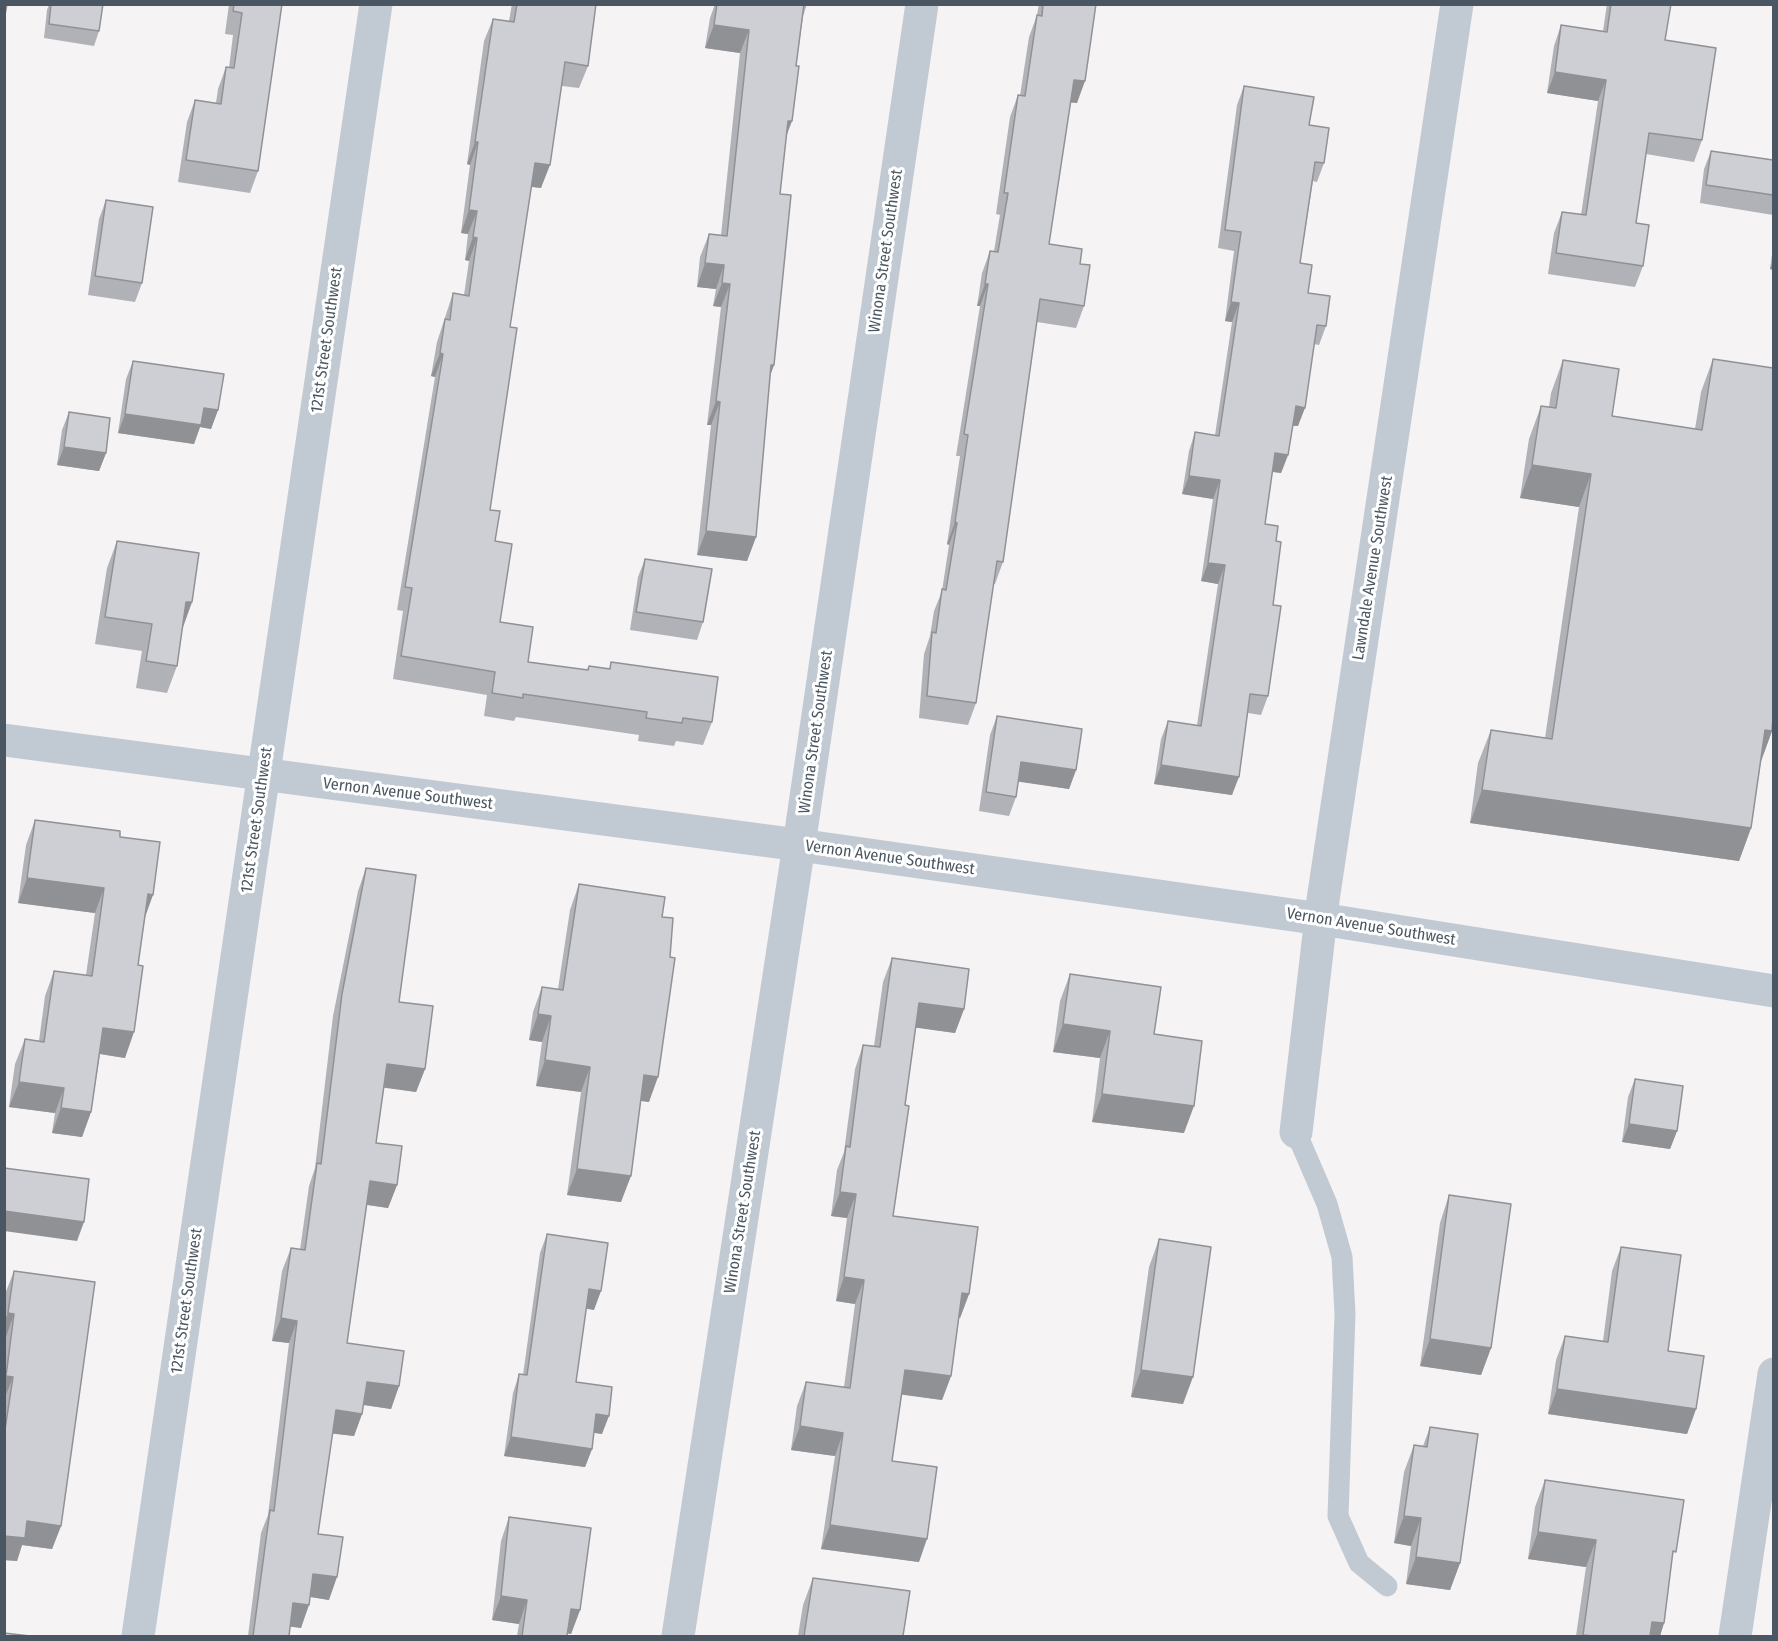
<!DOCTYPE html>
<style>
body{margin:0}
#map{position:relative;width:1778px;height:1641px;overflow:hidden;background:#f5f3f3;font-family:"Fira Sans Condensed",sans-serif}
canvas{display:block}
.frame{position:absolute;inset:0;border:6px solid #4a5661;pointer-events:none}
</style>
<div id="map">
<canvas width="1778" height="1641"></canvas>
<div class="frame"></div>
</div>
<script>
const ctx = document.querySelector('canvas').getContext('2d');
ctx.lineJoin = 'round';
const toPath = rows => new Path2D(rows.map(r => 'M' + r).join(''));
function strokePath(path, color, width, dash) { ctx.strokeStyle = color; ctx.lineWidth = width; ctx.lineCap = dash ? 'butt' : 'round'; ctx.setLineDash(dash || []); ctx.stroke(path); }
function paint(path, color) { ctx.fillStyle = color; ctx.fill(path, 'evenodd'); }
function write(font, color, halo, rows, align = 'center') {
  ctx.font = font + ' "Fira Sans Condensed",sans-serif'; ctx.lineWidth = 6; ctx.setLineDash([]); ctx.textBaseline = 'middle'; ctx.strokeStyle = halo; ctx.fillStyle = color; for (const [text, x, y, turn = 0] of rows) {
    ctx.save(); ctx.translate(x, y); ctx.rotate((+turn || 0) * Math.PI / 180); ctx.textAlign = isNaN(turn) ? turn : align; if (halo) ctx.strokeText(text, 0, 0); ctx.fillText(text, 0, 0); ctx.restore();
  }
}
strokePath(toPath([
 [1296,1132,1327,1204,1342,1257,1345,1314,1338,1516,1359,1563,1387,1586]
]), '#c1cad2', 21);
strokePath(toPath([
 [1296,1132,1323,900,1457,4],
 [138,1636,376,4],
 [678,1636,799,845,922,4],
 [1735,1636,1774,1374]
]), '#c1cad2', 33);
strokePath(toPath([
 [4,740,799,845,1321,919,1774,991]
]), '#c1cad2', 33);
paint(toPath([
 [49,4,103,4,99,31,94,46,44,38,47,10],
 [229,4,282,4,258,171,250,193,178,182,187,122,195,100,216,103,218,89,226,67,229,68,233,35,225,34],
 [512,4,596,4,588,66,579,88,562,86,541,188,531,187,510,327,490,510,495,541,500,622,528,662,587,670,589,666,609,669,611,662,712,722,703,745,676,741,674,746,638,741,639,735,516,717,514,721,484,716,487,695,393,679,403,611,397,610,435,377,431,376,437,342,453,293,464,295,469,261,465,260,468,234,461,233,470,165,467,164,484,41,493,19,509,21],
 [715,4,807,4,803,16,786,138,780,194,774,365,770,376,756,537,747,561,697,555,711,425,707,425,721,307,713,306,716,289,697,287,700,257,709,234,721,235,740,53,705,48,710,18],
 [1039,4,1096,4,1077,103,1070,102,1049,244,1080,264,1084,306,1076,328,1037,322,1003,562,995,584,993,584,976,703,968,725,919,718,924,654,930,636,934,611,942,591,949,545,947,544,960,456,956,456,980,306,977,306,982,273,990,251,994,251,1000,215,996,214,1010,117,1018,95,1020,96,1029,37,1037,15],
 [1607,4,1671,4,1665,40,1702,140,1694,162,1646,154,1636,223,1643,266,1635,287,1548,274,1554,233,1562,212,1581,215,1598,101,1547,93,1554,46,1561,25,1603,31],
 [1244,86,1309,125,1324,163,1317,182,1313,181,1300,263,1308,293,1326,326,1319,345,1314,344,1298,426,1293,426,1288,455,1281,473,1272,472,1265,524,1276,541,1268,696,1261,715,1248,713,1232,795,1154,784,1161,739,1168,721,1197,725,1218,584,1201,581,1213,499,1182,494,1189,451,1195,432,1215,435,1232,322,1225,321,1234,251,1218,248,1237,105],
 [1711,151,1773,160,1773,215,1700,203,1704,169],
 [106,200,142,283,135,302,88,295,99,219],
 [1773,247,1773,270,1770,269],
 [1713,359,1772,731,1761,761,1751,828,1739,861,1470,823,1478,763,1491,730,1545,738,1579,507,1520,498,1529,439,1541,406,1549,407,1551,393,1563,360,1612,416,1695,429,1701,392],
 [133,361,218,410,211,429,200,427,194,444,118,433,126,379],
 [69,412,106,453,99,471,57,465,62,430],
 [117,541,192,602,182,628,177,666,167,693,136,688,142,651,95,644,107,568],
 [645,559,703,622,697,640,630,630,638,577],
 [997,716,1076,770,1069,789,1018,781,1016,797,1009,816,979,811,990,735],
 [35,820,120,837,145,917,125,1058,100,1054,91,1112,82,1137,52,1133,55,1113,9,1107,15,1064,25,1039,39,1041,45,996,54,971,86,975,95,913,18,903,26,845],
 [366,868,399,1002,425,1069,416,1092,384,1087,376,1143,397,1185,388,1208,367,1205,347,1343,399,1386,391,1409,363,1405,362,1414,354,1436,332,1433,318,1534,329,1600,310,1597,301,1628,290,1626,289,1636,248,1636,261,1533,268,1515,289,1343,272,1341,282,1271,291,1248,300,1250,309,1186,315,1168,333,1016,358,891],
 [579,884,662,917,649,1102,641,1101,621,1202,567,1195,581,1092,536,1086,542,1042,529,1040,533,1012,542,987,558,989,570,910],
 [892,958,964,1009,955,1033,916,1027,905,1105,893,1216,969,1294,960,1318,959,1318,951,1376,942,1400,902,1394,892,1461,919,1562,821,1549,835,1456,791,1450,797,1406,806,1382,844,1387,855,1304,836,1301,847,1218,831,1216,837,1170,844,1152,855,1069,863,1045,874,1046,883,982],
 [1070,974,1154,1034,1184,1133,1092,1122,1100,1058,1053,1052,1060,1001],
 [1635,1079,1677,1131,1670,1149,1622,1142,1628,1097],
 [1449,1195,1491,1348,1481,1375,1420,1366,1440,1223],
 [547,1234,594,1310,586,1308,576,1382,602,1434,594,1433,592,1449,585,1467,504,1456,513,1393,519,1374,523,1375,540,1253],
 [1159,1239,1183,1404,1131,1397,1149,1267],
 [1621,1247,1696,1409,1687,1434,1548,1414,1556,1360,1565,1336,1603,1341,1612,1271],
 [14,1271,61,1526,52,1549,22,1545,17,1561,4,1560,4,1347,6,1337,4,1337,4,1299,5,1294],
 [1430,1427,1460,1563,1450,1590,1406,1584,1411,1546,1394,1543,1404,1472,1414,1445,1423,1446],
 [1545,1480,1672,1561,1664,1623,1660,1636,1576,1636,1586,1567,1528,1559,1535,1507],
 [509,1517,580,1610,571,1634,567,1633,567,1636,517,1636,519,1624,492,1620,501,1541],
 [813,1578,903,1636,798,1636,803,1605]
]), '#b0b2b7');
paint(toPath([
 [714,25,749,30,740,53,705,48],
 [1555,72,1606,80,1598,101,1547,93],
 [1074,80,1085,81,1077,103,1066,102],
 [788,121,792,121,783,145],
 [475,142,478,142,470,165,467,164],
 [535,163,550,165,541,188,527,186],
 [469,210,477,211,468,234,461,233],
 [473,237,477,238,469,261,465,260],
 [1773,261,1773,270,1770,269],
 [705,263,724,265,716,289,697,287],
 [722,283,730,284,721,307,713,306],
 [985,284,988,284,980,306,977,306],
 [1231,302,1239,303,1232,322,1225,321],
 [440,353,443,354,435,377,431,376],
 [771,365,774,365,765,389],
 [716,401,720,402,711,425,707,425],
 [1296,406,1305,408,1298,426,1289,425],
 [204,408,218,410,211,429,200,427,194,444,118,433,125,414],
 [64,447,106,453,99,471,57,465],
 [1275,453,1288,455,1281,473,1268,471],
 [1532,465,1591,474,1579,507,1520,498],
 [1189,476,1220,480,1213,499,1182,494],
 [955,522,957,523,949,545,947,544],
 [706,531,756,537,747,561,697,555],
 [1208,563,1225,565,1218,584,1201,581],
 [186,602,192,602,182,630],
 [1765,730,1772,731,1760,764],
 [1021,762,1076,770,1069,789,1014,781],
 [1161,765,1239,777,1232,795,1154,784],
 [1482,790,1751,828,1739,861,1470,823],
 [27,878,104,888,95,913,18,903],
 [148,894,153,895,144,920],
 [919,1003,964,1009,955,1033,911,1027],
 [538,1014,551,1016,542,1042,529,1040],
 [1063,1024,1110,1031,1100,1058,1053,1052],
 [103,1028,134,1032,125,1058,94,1053],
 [545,1060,590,1067,581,1092,536,1086],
 [387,1064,425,1069,416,1092,379,1087],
 [644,1075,658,1077,649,1102,635,1100],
 [19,1082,64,1088,55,1113,9,1107],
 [1102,1094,1194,1106,1184,1133,1092,1122],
 [61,1108,91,1112,82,1137,52,1133],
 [1629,1124,1677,1131,1670,1149,1622,1142],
 [577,1169,631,1176,621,1202,567,1195],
 [370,1181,397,1185,388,1208,362,1204],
 [840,1192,856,1194,847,1218,831,1216],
 [4,1211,84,1222,77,1241,4,1231],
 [844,1277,864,1280,855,1304,836,1301],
 [589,1289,601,1291,594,1310,582,1308],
 [962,1293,969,1294,960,1318,954,1317],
 [8,1313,14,1314,6,1337,4,1337,4,1322],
 [281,1318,297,1321,289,1343,272,1341],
 [1430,1339,1491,1348,1481,1375,1420,1366],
 [905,1370,951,1376,942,1400,897,1394],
 [1141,1370,1193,1377,1183,1404,1131,1397],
 [6,1376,13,1377,4,1400,4,1379],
 [367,1382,399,1386,391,1409,358,1404],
 [1557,1389,1696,1409,1687,1434,1548,1414],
 [336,1410,362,1414,354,1436,327,1433],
 [596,1414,609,1416,602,1434,590,1432],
 [800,1426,843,1433,835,1456,791,1450],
 [511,1437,592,1449,585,1467,504,1456],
 [1404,1516,1421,1518,1411,1546,1394,1543],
 [27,1521,61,1526,52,1549,22,1545,17,1561,4,1560,4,1536],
 [830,1525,927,1539,919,1562,821,1549],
 [1538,1532,1596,1540,1586,1567,1528,1559],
 [1416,1557,1460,1563,1450,1590,1406,1584],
 [313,1574,337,1577,329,1600,305,1596],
 [501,1596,527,1600,519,1624,492,1620],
 [293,1603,309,1605,301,1628,285,1626],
 [571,1609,580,1610,571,1634,562,1632],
 [1652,1622,1664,1623,1660,1636,1647,1636]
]), '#909195');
const building = toPath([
 [4,4,7,4,4,20,4,4],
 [51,4,103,4,99,31,49,24,51,4],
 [234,4,282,4,258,171,186,160,195,100,221,104,226,67,234,68,242,13,233,11,234,4],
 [517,4,596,4,588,66,565,62,550,165,535,163,510,327,517,328,490,510,500,511,495,541,512,544,500,622,533,627,528,662,588,670,589,666,610,669,611,662,718,677,712,722,683,718,682,723,646,718,647,712,523,694,523,698,492,693,495,672,401,656,412,588,405,587,443,354,440,353,445,319,450,320,453,293,469,296,477,238,473,237,477,211,469,210,478,142,475,142,493,19,514,22,517,4],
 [717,4,804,4,796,66,799,66,792,121,788,121,780,194,791,195,774,365,771,365,756,537,706,531,720,402,716,401,730,284,722,283,724,265,705,263,709,234,727,236,749,30,714,25,717,4],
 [1043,4,1096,4,1085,81,1074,80,1049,244,1082,249,1080,264,1090,265,1084,306,1040,299,1003,562,997,561,976,703,927,696,932,632,936,633,942,589,946,590,957,523,955,522,968,435,964,434,988,284,985,284,990,251,998,252,1008,193,1004,193,1018,95,1025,96,1037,15,1042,16,1043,4],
 [1611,4,1671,4,1665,40,1716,48,1702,140,1649,133,1636,223,1649,225,1643,266,1556,253,1562,212,1586,215,1606,80,1555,72,1561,25,1607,32,1611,4],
 [1244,86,1314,97,1309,125,1329,128,1324,163,1315,162,1300,263,1312,265,1308,293,1330,296,1326,326,1317,325,1305,408,1296,406,1288,455,1275,453,1265,524,1278,526,1276,541,1281,542,1273,605,1281,606,1268,696,1250,694,1239,777,1161,765,1168,721,1201,726,1225,565,1208,563,1220,480,1189,476,1195,432,1219,436,1239,303,1231,302,1241,232,1225,230,1244,86],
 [1711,151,1773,160,1773,195,1706,185,1711,151],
 [106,200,153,207,142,283,95,276,106,200],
 [1713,359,1773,368,1773,718,1772,731,1765,730,1751,828,1482,790,1491,730,1552,739,1591,474,1532,465,1541,406,1556,408,1563,360,1619,369,1612,416,1702,430,1713,359],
 [133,361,224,374,218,410,204,408,201,425,125,414,133,361],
 [69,412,110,418,106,453,64,447,69,412],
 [117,541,199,553,192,602,186,602,177,666,146,661,152,624,105,617,117,541],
 [645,559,712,569,703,622,636,612,645,559],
 [997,716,1082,729,1076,770,1021,762,1016,797,986,792,997,716],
 [35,820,120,831,120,837,160,842,153,895,148,894,138,965,143,966,134,1032,103,1028,91,1112,61,1108,64,1088,19,1082,25,1039,44,1042,54,971,92,976,104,888,27,878,35,820],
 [366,868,416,875,399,1002,433,1006,425,1069,387,1064,376,1143,402,1146,397,1185,370,1181,347,1343,404,1351,399,1386,367,1382,362,1414,336,1410,318,1534,343,1537,337,1577,313,1574,309,1605,293,1603,289,1636,253,1636,270,1510,274,1511,297,1321,281,1318,291,1248,305,1250,317,1163,321,1164,342,994,366,868],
 [579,884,665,897,662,917,673,918,670,957,675,958,658,1077,644,1075,631,1176,577,1169,590,1067,545,1060,551,1016,538,1014,542,987,563,990,579,884],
 [892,958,969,969,964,1009,919,1003,905,1105,909,1106,893,1216,978,1227,969,1294,962,1293,951,1376,905,1370,892,1461,937,1467,927,1539,830,1525,843,1433,800,1426,806,1382,850,1388,864,1280,844,1277,856,1194,840,1192,846,1146,850,1147,863,1045,880,1047,892,958],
 [1070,974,1161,987,1154,1034,1202,1041,1194,1106,1102,1094,1110,1031,1063,1024,1070,974],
 [1635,1079,1683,1086,1677,1131,1629,1124,1635,1079],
 [4,1168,89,1179,84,1222,4,1211,4,1168],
 [1449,1195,1511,1204,1491,1348,1430,1339,1449,1195],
 [547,1234,608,1243,601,1291,589,1289,576,1382,612,1387,609,1416,596,1414,592,1449,511,1437,519,1374,527,1375,547,1234],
 [1159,1239,1211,1247,1193,1377,1141,1370,1159,1239],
 [1621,1247,1681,1255,1668,1351,1704,1356,1696,1409,1557,1389,1565,1336,1608,1342,1621,1247],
 [14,1271,95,1282,61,1526,27,1521,25,1538,4,1536,4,1436,13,1377,6,1376,14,1314,8,1313,14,1271],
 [1430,1427,1478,1434,1460,1563,1416,1557,1421,1518,1404,1516,1414,1445,1427,1447,1430,1427],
 [1545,1480,1684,1500,1676,1552,1673,1551,1664,1623,1652,1622,1650,1636,1594,1636,1583,1635,1596,1540,1538,1532,1545,1480],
 [509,1517,591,1528,580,1610,571,1609,567,1636,522,1636,527,1600,501,1596,509,1517],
 [813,1578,910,1591,903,1636,804,1636,813,1578],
 [4,1633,30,1636,4,1636,4,1633]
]);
paint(building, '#cdcfd5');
strokePath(building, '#909195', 1.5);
write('16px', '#4a5661', '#fff', [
 ["Winona Street Southwest",886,251,-82],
 ["121st Street Southwest",327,340,-82],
 ["Lawndale Avenue Southwest",1373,568,-81],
 ["Winona Street Southwest",816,732,-82],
 ["Vernon Avenue Southwest",408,794,7],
 ["121st Street Southwest",257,820,-82],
 ["Vernon Avenue Southwest",890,858,8],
 ["Vernon Avenue Southwest",1371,927,9],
 ["Winona Street Southwest",743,1212,-81],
 ["121st Street Southwest",187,1301,-82]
]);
</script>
